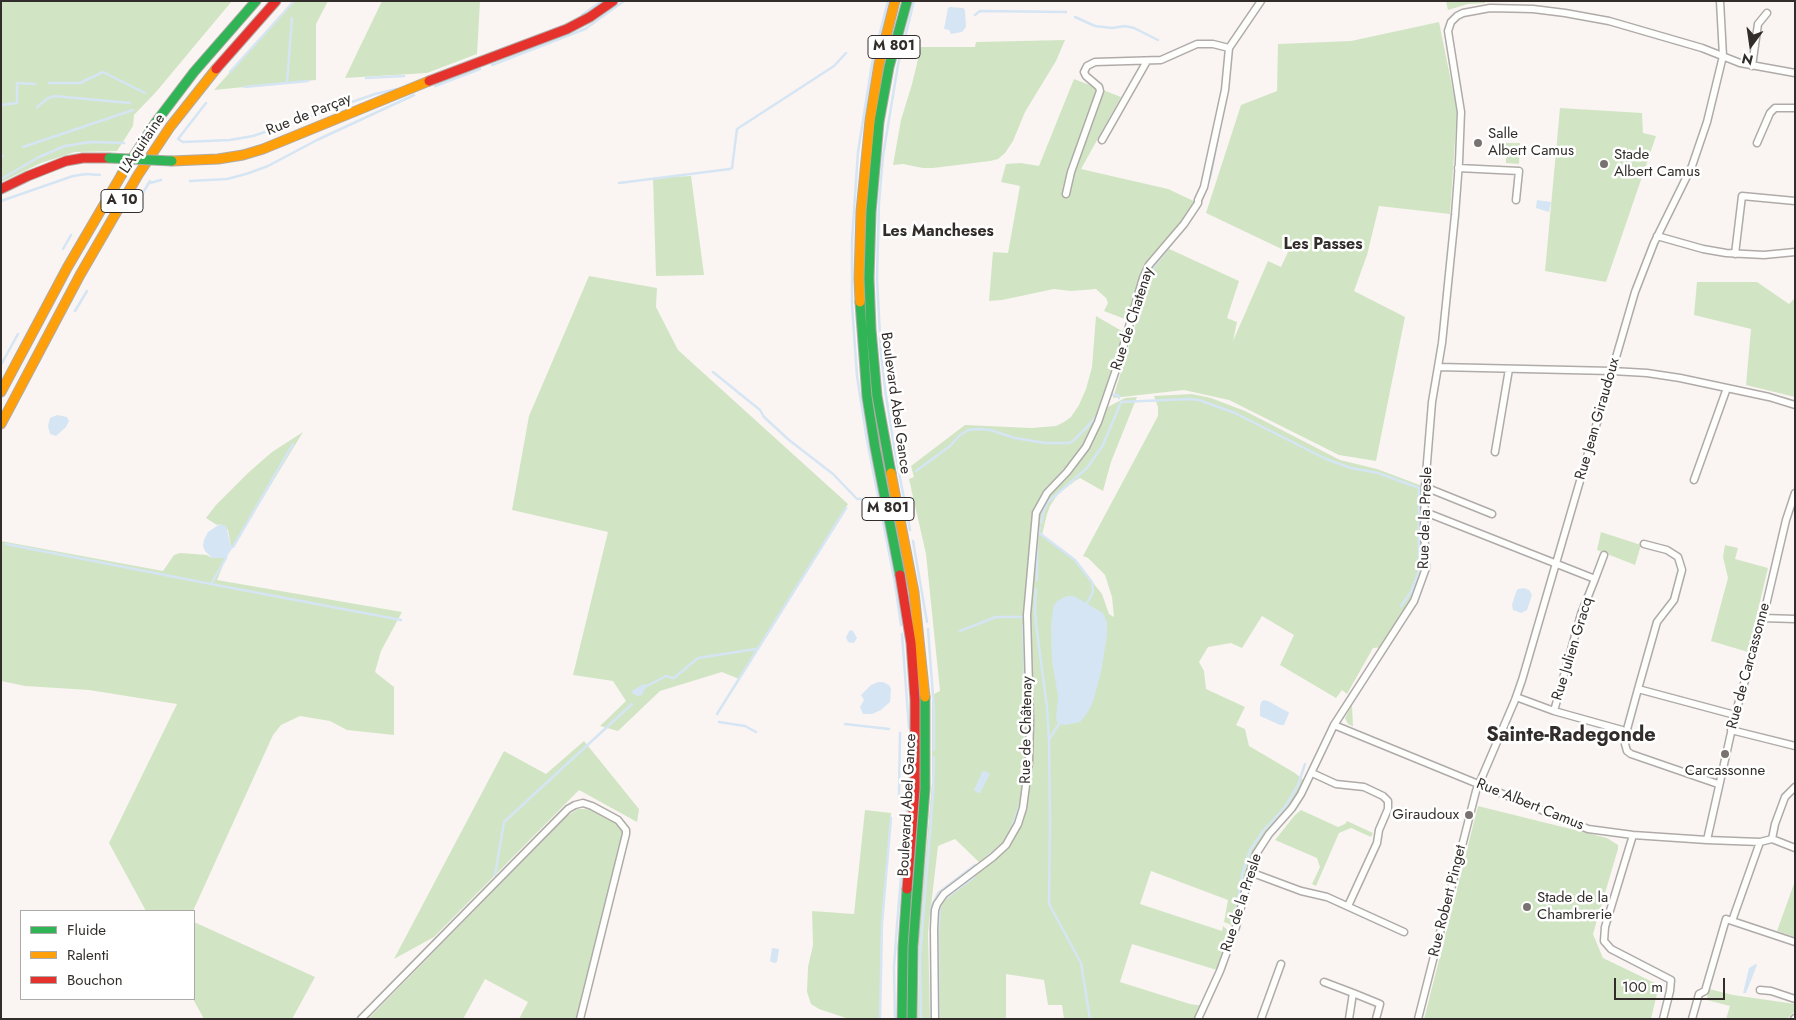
<!DOCTYPE html>
<meta charset="utf-8">
<style>
body{margin:0}
#map{position:relative;width:1796px;height:1020px;overflow:hidden;background:#faf5f2;font-family:Jost,sans-serif}
canvas{display:block}
.frame{position:absolute;inset:0;border:2px solid #322d2a;pointer-events:none}
.legend{position:absolute;left:20px;top:910px;width:175px;height:90px;box-sizing:border-box;background:#fff;border:1px solid #adabaa;margin:0;padding:6px 9px;list-style:none;font-size:15px;color:#322d2a}
.legend li{display:flex;align-items:center;gap:10px;height:25px}
.legend b{width:25px;border:1px solid #adabaa}
.north{position:absolute;left:1726px;top:20px;width:50px;height:50px;-webkit-text-stroke:4px #fff;paint-order:stroke;rotate:194deg;font-size:14px;font-weight:700;line-height:20px;text-align:center;color:#322d2a}
.north::after{content:'';display:block;margin:auto;width:18px;height:22px;background:#322d2a;clip-path:polygon(50% 0,100% 100%,50% 72%,0 100%)}
.scale{position:absolute;left:1614px;top:978px;width:111px;height:22px;box-sizing:border-box;border:2px solid #322d2a;border-top:0;padding-left:6px;font-size:15px;line-height:18px;white-space:nowrap;color:#322d2a;-webkit-text-stroke:4px #fff;paint-order:stroke}
</style>
<div id="map">
<canvas width="1796" height="1020"></canvas>
<div class="frame"></div>
<ul class="legend">
<li><b style="height:6px;background:#30b455"></b>Fluide</li>
<li><b style="height:6px;background:#ff9f0a"></b>Ralenti</li>
<li><b style="height:6px;background:#e5322d"></b>Bouchon</li>
</ul>
<div class="north">N</div>
<div class="scale">100 m</div>
</div>
<script>
const ctx = document.querySelector('canvas').getContext('2d');
ctx.lineJoin = 'round';
function paint(path, color) { ctx.fillStyle = color; ctx.fill(path, 'evenodd'); }
const toPath = rows => new Path2D(rows.map(r => 'M' + r).join(''));
function strokePath(path, color, width, dash) { ctx.strokeStyle = color; ctx.lineWidth = width; ctx.lineCap = dash ? 'butt' : 'round'; ctx.setLineDash(dash || []); ctx.stroke(path); }
function write(font, color, halo, rows, align = 'center') {
  ctx.font = font + ' Jost,sans-serif'; ctx.lineWidth = 5; ctx.setLineDash([]); ctx.textBaseline = 'middle'; ctx.strokeStyle = halo; ctx.fillStyle = color; for (const [text, x, y, turn = 0] of rows) {
    ctx.save(); ctx.translate(x, y); ctx.rotate((+turn || 0) * Math.PI / 180); ctx.textAlign = isNaN(turn) ? turn : align; if (halo) ctx.strokeText(text, 0, 0); ctx.fillText(text, 0, 0); ctx.restore();
  }
}
paint(toPath([
 [1,1,232,1,156,92,134,115,133,126,117,151,75,152,41,163,1,182],
 [294,1,328,1,316,24,316,80,214,90],
 [382,1,480,1,477,54,427,73,345,78],
 [1446,1,1485,1,1485,3,1468,4,1448,10],
 [1439,22,1457,111,1450,214,1379,206,1367,255,1354,291,1405,317,1376,461,1339,455,1229,400,1184,390,1113,398,1137,319,1132,318,1130,321,1104,311,1108,303,1106,298,1096,289,1071,291,1054,289,1002,300,989,301,993,252,1008,253,1020,186,1001,182,1006,164,1021,163,1039,166,1074,79,1121,97,1081,169,1168,189,1198,203,1165,247,1239,281,1227,318,1237,322,1233,341,1268,261,1281,267,1288,252,1206,213,1241,105,1277,91,1278,44,1351,41],
 [1065,40,1056,61,1025,112,1013,141,1005,153,998,159,990,161,933,168,923,168,903,164,893,165,901,120,912,84,921,47,975,47,976,42],
 [1560,108,1642,113,1643,133,1656,136,1606,282,1545,271],
 [1506,143,1520,143,1519,164,1506,163],
 [691,176,704,275,656,276,653,178],
 [589,276,657,288,656,307,678,350,848,504,739,679,722,672,660,691,618,731,600,726,626,701,613,681,573,675,608,532,512,510,529,416],
 [1697,282,1757,282,1789,304,1795,298,1795,397,1746,385,1751,329,1694,315],
 [1096,316,1127,334,1104,409,1125,398,1137,397,1111,462,1103,491,1080,478,1075,481,1058,494,1050,506,1047,514,1042,535,1075,560,1102,594,1109,614,1114,617,1112,597,1105,575,1088,558,1083,556,1158,416,1158,407,1154,396,1192,394,1211,398,1245,411,1340,460,1377,469,1425,487,1426,558,1422,582,1385,647,1373,648,1347,694,1342,690,1336,698,1280,665,1294,635,1262,616,1242,648,1231,643,1208,647,1199,662,1204,671,1206,689,1245,707,1236,725,1245,729,1249,746,1295,773,1307,783,1262,845,1236,927,1224,922,1228,900,1151,871,1140,904,1222,931,1223,926,1233,935,1220,971,1132,944,1120,982,1190,1004,1204,1006,1196,1019,1064,1019,1062,1005,1048,1005,1044,980,1006,974,1006,1019,937,1019,937,904,982,865,955,839,938,846,928,932,930,1019,918,1019,919,934,932,782,932,695,940,691,926,554,909,479,914,477,911,466,965,425,1031,428,1056,426,1064,422,1071,417,1079,405,1086,389,1092,367],
 [303,432,233,547,231,546,228,530,220,524,217,525,206,518,216,505,249,472,272,452],
 [1601,532,1641,545,1635,565,1597,550],
 [1,541,163,571,174,555,180,553,207,555,210,557,226,558,217,580,402,612,381,651,375,672,394,687,394,735,347,730,330,721,300,716,281,725,273,735,193,911,146,911,109,843,177,704,89,690,25,686,1,681],
 [1725,545,1738,548,1735,559,1768,568,1748,652,1711,641,1728,578,1723,557],
 [1352,705,1353,726,1352,726,1348,724,1345,718],
 [584,741,639,809,637,822,579,790,434,937,394,959,504,751,546,774],
 [1478,806,1607,838,1618,845,1618,849,1593,934,1603,958,1659,985,1651,1019,1424,1019],
 [578,809,584,809,592,810,614,821,623,830,625,838,580,1019,519,1019,528,1002,485,979,463,1019,368,1019,567,816],
 [865,810,891,813,882,935,880,1019,849,1019,819,1009,811,1004,807,992,808,967,813,945,812,911,854,914],
 [1301,810,1338,827,1345,824,1347,821,1373,833,1371,837,1351,828,1339,833,1316,886,1312,884,1320,867,1317,858,1275,840,1295,815],
 [1795,881,1795,937,1777,931],
 [194,922,315,977,292,1019,204,1019,193,999],
 [1709,989,1733,995,1795,1004,1795,1011,1787,1019,1726,1019,1730,1006,1707,1000]
]), '#d1e5c4');
paint(toPath([
 [950,7,963,8,965,10,966,27,962,32,951,34,949,30,944,29,948,8],
 [1537,200,1551,202,1549,212,1536,208],
 [57,415,67,417,69,421,66,427,56,436,50,434,48,426,50,418],
 [220,524,226,526,231,546,233,547,226,558,212,558,205,551,203,546,204,540,208,532],
 [1524,588,1529,590,1532,595,1527,610,1521,613,1513,610,1512,605,1516,592,1518,589],
 [1067,596,1074,596,1103,613,1107,622,1107,635,1101,672,1093,702,1088,712,1080,722,1065,725,1059,724,1056,720,1058,696,1052,661,1051,627,1053,607,1057,601],
 [850,630,853,631,857,638,854,643,848,642,846,637],
 [878,682,883,682,889,685,891,689,890,702,881,710,872,714,863,714,860,707,864,700,861,695,871,685],
 [643,684,645,684,646,687,642,695,638,696,633,694,632,691],
 [1264,700,1268,701,1288,712,1289,713,1284,725,1280,725,1260,716,1260,707,1261,702],
 [985,771,990,774,980,793,978,793,974,790,982,772],
 [772,948,779,949,777,962,774,963,770,961],
 [1756,964,1757,965,1746,993,1743,993,1749,968]
]), '#d5e5f3');
strokePath(toPath([
 [888,1,872,64,858,152,852,240,852,305,857,376,867,440,895,583,901,625],
 [582,15,602,1],
 [975,15,980,11,1066,12],
 [1075,17,1095,26,1112,28,1125,26,1134,28,1158,40],
 [492,65,585,29,624,1],
 [230,72,294,1],
 [366,78,404,76],
 [49,83,80,83,103,72,145,93],
 [287,83,292,18],
 [435,86,480,69],
 [244,87,308,81],
 [206,103,178,139,183,142,230,140,253,136,375,94,397,89],
 [1,105,17,103,17,83,35,84],
 [37,107,47,99,54,96,130,103],
 [23,147,133,110],
 [1,157,3,156],
 [1,179,39,157,65,146,90,142,124,143],
 [190,181,227,179,246,174,268,166,317,140,414,95],
 [150,183,161,180],
 [619,183,730,169,732,168,737,129,834,66,846,53],
 [1206,188,1211,174,1219,132],
 [1,201,73,176,86,174,100,175],
 [135,206,150,181],
 [63,249,71,235],
 [1155,265,1176,238],
 [75,311,87,291],
 [1130,334,1143,292,1153,268],
 [2,363,18,334],
 [713,372,760,410,764,417,789,440,833,474,857,499,864,499],
 [1113,387,1111,395,1118,395,1119,398],
 [1108,402,1111,395],
 [916,471,950,446,959,436,968,430,980,429,990,430,1015,438,1045,443,1069,443,1073,441,1087,427,1100,412],
 [1041,523,1044,510,1048,502,1087,468,1103,445,1121,402,1189,399,1199,400,1235,413,1326,459,1351,468,1378,473,1419,488,1419,571,1411,592,1401,606],
 [910,530,894,446,886,396,881,354,877,279,879,203,883,156,898,65,914,1],
 [1038,532,1075,560,1092,582,1093,592,1087,603],
 [913,541,927,622],
 [6,544,211,584],
 [233,547,293,444],
 [226,558,211,584,401,620],
 [1037,580,1037,539,1040,527],
 [1036,589,1035,608,1036,624,1047,707,1049,740,1050,822,1049,904,1081,963,1090,1019],
 [1023,625,1027,732],
 [928,629,934,710,934,750],
 [960,631,996,617,1022,617],
 [902,634,909,728],
 [645,687,666,676,674,678,698,658,756,649],
 [717,714,846,508],
 [719,722,745,726,756,732],
 [845,724,889,729],
 [1050,738,1060,722],
 [1025,770,1026,755],
 [899,797,900,733],
 [1011,830,1021,802],
 [987,857,996,850],
 [495,875,504,822,632,704],
 [1236,913,1242,875,1250,850,1263,831,1285,807,1298,785,1305,764],
 [880,1019,882,923,891,818],
 [895,1019,894,967,897,925,909,785,909,735],
 [921,1019,920,956,933,796,934,757],
 [931,1019,931,908,938,893,975,865],
 [939,1019,938,935,940,905,943,900,974,877]
]), '#d5e5f3', 2.5);
const street = toPath([
 [1752,66,1758,24,1767,13],
 [1102,140,1147,61],
 [1757,143,1770,113,1775,108,1795,108],
 [1458,168,1519,171,1516,200],
 [1066,194,1071,172,1100,91,1099,87,1086,76,1084,72,1087,66,1095,62,1161,60,1197,44,1213,44,1229,48],
 [1657,236,1703,249,1726,253,1764,255,1795,252],
 [1735,254,1742,196,1795,201],
 [1438,367,1612,371,1647,373,1680,378,1769,397,1795,405],
 [1495,452,1509,369],
 [1694,480,1727,388],
 [1425,487,1492,514],
 [1425,512,1595,579,1581,614,1554,711,1516,697],
 [1644,544,1667,550,1678,557,1682,570,1674,600,1657,622,1638,689,1735,715],
 [1595,579,1604,555],
 [1763,618,1795,619],
 [1638,689,1626,733,1625,744,1627,751,1631,754,1718,784],
 [1554,711,1622,730,1626,733],
 [1334,725,1588,829,1633,835,1707,840,1760,842,1772,839,1795,848],
 [1731,730,1795,746],
 [1312,773,1336,784,1364,787,1383,796,1388,801,1388,809,1379,830,1377,843,1348,906],
 [1633,835,1605,927,1604,941,1611,949,1671,980,1670,991,1663,1019],
 [1772,839,1775,824,1785,797,1795,787],
 [1707,840,1735,715,1763,618,1786,520,1795,493],
 [1250,872,1301,891,1327,897,1404,932],
 [1732,921,1795,942],
 [1324,982,1353,993],
 [1760,990,1771,991,1795,999],
 [361,1019,568,809,575,805,583,803,592,806,618,820,626,830,626,834,580,1019],
 [935,1019,934,929,935,910,937,904,944,894,993,857,1006,845,1018,824,1023,808,1029,762,1030,721,1027,615,1036,513,1047,493,1067,472,1086,447,1098,422,1119,361,1143,278,1149,265,1184,224,1198,203,1198,200,1204,187,1225,90,1229,48,1261,1],
 [1198,1019,1220,971,1236,927,1250,872,1256,854,1269,834,1292,808,1301,794,1334,725,1414,601,1426,568,1424,528,1425,487,1432,402,1442,343,1455,215,1459,162,1461,112,1448,31,1451,22,1457,16,1463,13,1490,8,1533,9,1565,13,1609,21,1702,48,1740,63,1795,73],
 [1261,1019,1281,964],
 [1349,1019,1353,993,1380,1004,1376,1019],
 [1418,1019,1476,791,1515,700,1522,680,1635,292,1654,243,1692,166,1707,122,1723,56,1720,1],
 [1692,1019,1699,994,1705,991,1726,919,1732,921,1760,842],
 [1794,1019,1795,1018]
]);
const fast = toPath([
 [122,174,156,122,194,72,256,1],
 [860,302,867,397,875,447,900,575],
 [891,473,877,396,871,329,869,278,871,212,879,122,889,67,907,1],
 [902,1019,903,947,907,889],
 [912,1019,913,946,925,789,925,697]
]);
const slow = toPath([
 [172,161,218,159,243,155,263,149,429,81],
 [860,302,859,278,861,211,870,120,879,64,895,1],
 [1,392,67,268,122,174],
 [1,424,80,275,138,175,170,127,216,69],
 [891,473,914,592,925,697]
]);
const jam = toPath([
 [216,69,276,1],
 [429,81,567,29,590,17,613,1],
 [1,189,28,176,66,161,83,158,109,158],
 [900,575,911,643,915,700,915,789,907,889]
]);
strokePath(street, '#afaba8', 9);
strokePath(fast, '#afaba8', 11);
strokePath(slow, '#afaba8', 11);
strokePath(jam, '#afaba8', 11);
strokePath(street, '#fefefd', 6);
strokePath(fast, '#30b455', 9);
strokePath(slow, '#ff9f0a', 9);
strokePath(jam, '#e5322d', 9);
const fastBridge = toPath([
 [109,158,172,161]
]);
strokePath(fastBridge, '#afaba8', 11, []);
strokePath(fastBridge, '#30b455', 9);
for (const [x, y, r, color] of [
 [1478,143,5,"#787370"],
 [1604,164,5,"#787370"],
 [1725,754,5,"#787370"],
 [1469,815,5,"#787370"],
 [1527,907,5,"#787370"]
]) { const dot = new Path2D(); dot.arc(x, y, r, 0, 2 * Math.PI); ctx.fillStyle = color; ctx.fill(dot); strokePath(dot, '#fff', 2); }
for (const [x, y, w] of [
 [894,47,52],
 [122,201,42],
 [888,509,52]
]) { const box = new Path2D(); box.roundRect(x - w / 2, y - 11.5, w, 23, 4); ctx.fillStyle = '#fff'; ctx.fill(box); strokePath(box, '#322d2a', 1); }
write('bold 14px', '#322d2a', null, [
 ["M 801",894,47],
 ["A 10",122,201],
 ["M 801",888,509]
]);
write('15px', '#322d2a', '#fff', [
 ["Rue de Parçay",309,115,-22],
 ["L'Aquitaine",143,144,-56],
 ["Rue de Chatenay",1133,319,-72],
 ["Boulevard Abel Gance",895,403,82],
 ["Rue Jean Giraudoux",1598,419,-74],
 ["Rue de la Presle",1426,518,-88],
 ["Rue Julien Gracq",1573,649,-73],
 ["Rue de Carcassonne",1749,666,-75],
 ["Rue de Châtenay",1027,730,-89],
 ["Boulevard Abel Gance",908,805,-87],
 ["Rue Albert Camus",1530,805,22],
 ["Rue Robert Pinget",1448,901,-76],
 ["Rue de la Presle",1242,903,-72]
]);
write('15px', '#322d2a', '#fff', [
 ["Salle",1488,134],
 ["Albert Camus",1488,151],
 ["Stade",1614,155],
 ["Albert Camus",1614,172],
 ["Carcassonne",1725,771,"center"],
 ["Giraudoux",1459,815,"right"],
 ["Stade de la",1537,898],
 ["Chambrerie",1537,915]
], 'left');
write('bold 16px', '#322d2a', '#fff', [
 ["Les Mancheses",938,232],
 ["Les Passes",1323,245]
]);
write('bold 20px', '#322d2a', '#fff', [
 ["Sainte-Radegonde",1571,736]
]);
</script>
